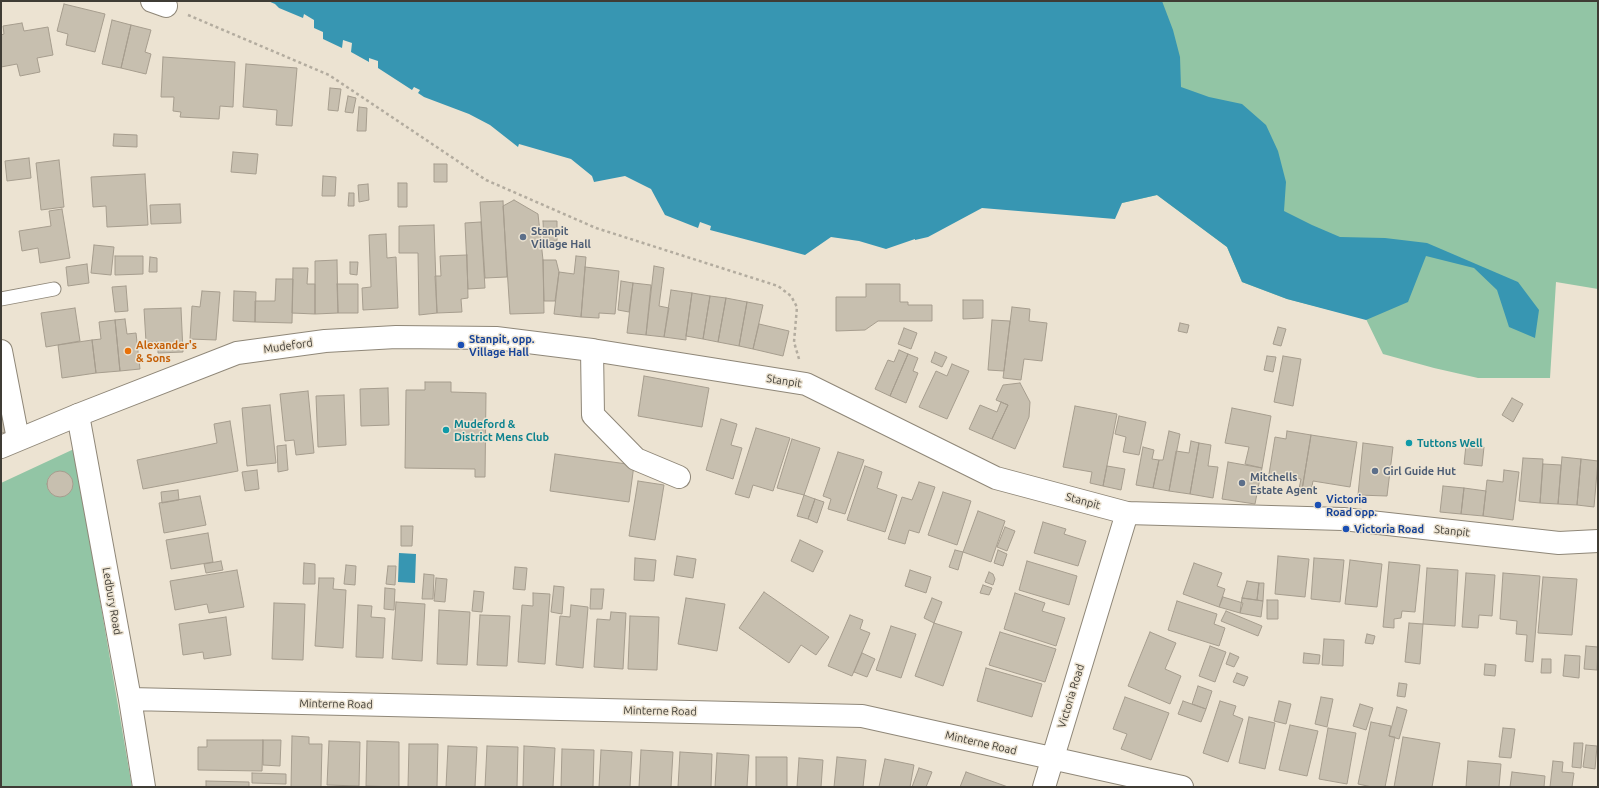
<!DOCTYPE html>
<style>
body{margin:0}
#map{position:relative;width:1599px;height:788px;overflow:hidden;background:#ece3d2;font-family:Ubuntu,sans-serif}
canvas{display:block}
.frame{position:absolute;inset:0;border:2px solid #3f3c35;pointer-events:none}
</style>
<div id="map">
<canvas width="1599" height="788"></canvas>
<div class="frame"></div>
</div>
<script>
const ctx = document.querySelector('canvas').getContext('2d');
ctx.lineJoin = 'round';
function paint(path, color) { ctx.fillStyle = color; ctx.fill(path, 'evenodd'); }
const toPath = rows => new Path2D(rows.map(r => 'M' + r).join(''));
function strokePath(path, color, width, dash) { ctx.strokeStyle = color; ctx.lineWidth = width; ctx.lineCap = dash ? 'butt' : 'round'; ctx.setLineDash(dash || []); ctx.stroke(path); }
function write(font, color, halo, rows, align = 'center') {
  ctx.font = font + ' Ubuntu,sans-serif'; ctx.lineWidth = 3; ctx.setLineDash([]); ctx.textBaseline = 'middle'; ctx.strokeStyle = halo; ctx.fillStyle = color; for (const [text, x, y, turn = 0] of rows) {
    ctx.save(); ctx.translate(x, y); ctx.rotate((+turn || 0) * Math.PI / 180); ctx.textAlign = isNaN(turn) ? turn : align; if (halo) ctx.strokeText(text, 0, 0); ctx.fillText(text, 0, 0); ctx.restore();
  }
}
paint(toPath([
 [1006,1,1598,1,1598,289,1556,282,1550,378,1478,378,1434,368,1383,354,1366,319,1287,299,1242,282,1227,247,1157,195,1122,203],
 [74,449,132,787,1,787,1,483]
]), '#92c5a5');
paint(toPath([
 [268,1,1162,1,1173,30,1180,57,1181,87,1209,97,1242,104,1266,125,1278,151,1286,182,1284,211,1312,225,1340,237,1385,238,1427,243,1518,282,1539,310,1535,338,1509,327,1497,290,1474,268,1426,256,1408,302,1366,320,1287,299,1242,282,1227,247,1157,195,1122,203,1115,219,982,208,928,237,915,240,915,239,886,249,859,241,831,237,805,255,710,230,711,226,700,222,698,228,665,215,651,189,625,176,594,182,592,176,571,159,519,144,518,147,490,125,469,114,424,97,418,93,420,90,414,87,412,90,378,68,378,61,369,58,369,62,351,52,352,43,343,40,342,48,323,39,323,32,314,28,314,20,304,14,303,18,279,8,275,4],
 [399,553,416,554,415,583,398,582]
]), '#3796b2');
const building = toPath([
 [64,4,105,14,95,52,66,45,68,34,57,31,64,4],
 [112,20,131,25,121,68,102,64,112,20],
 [22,23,24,31,48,27,53,55,37,58,40,72,20,76,17,64,1,67,1,35,4,34,3,26,22,23],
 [131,25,151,30,145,52,151,54,146,74,121,68,131,25],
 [163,57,235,62,233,107,220,106,219,119,180,117,181,112,173,111,174,97,161,97,163,57],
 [246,64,297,68,292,126,276,125,277,110,243,107,246,64],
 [330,88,341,89,338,111,328,110,330,88],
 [348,96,356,98,353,113,345,112,348,96],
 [359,107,367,108,366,131,357,131,359,107],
 [114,134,137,135,137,147,113,146,114,134],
 [233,152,258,154,256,174,231,172,233,152],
 [29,158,31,178,7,181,5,161,29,158],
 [59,160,64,207,41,210,36,163,59,160],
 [434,164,447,164,447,182,434,182,434,164],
 [145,174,148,225,107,227,106,206,93,207,91,177,145,174],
 [323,176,336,177,335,196,322,196,323,176],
 [398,183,407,183,407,207,398,207,398,183],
 [368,184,369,200,359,202,358,185,368,184],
 [349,193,354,193,354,206,348,206,349,193],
 [514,200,538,214,543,260,544,313,510,314,503,206,514,200],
 [503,201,507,277,485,278,480,202,503,201],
 [180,204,181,223,151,224,150,205,180,204],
 [62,209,70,258,40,263,38,248,22,251,19,231,51,226,49,211,62,209],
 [543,221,557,221,557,241,544,241,543,221],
 [481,222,485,288,468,289,465,223,481,222],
 [434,225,437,313,419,315,418,253,399,253,399,226,434,225],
 [386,234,387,258,396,257,398,308,363,310,362,288,371,287,369,235,386,234],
 [94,245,114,247,111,275,91,273,94,245],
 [467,255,468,298,461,299,462,312,437,313,435,276,441,276,440,256,467,255],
 [115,256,143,256,143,274,115,275,115,256],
 [576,256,586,257,581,317,554,314,559,272,574,274,576,256],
 [150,257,157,258,157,272,149,272,150,257],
 [337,260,338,313,315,314,315,261,337,260],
 [543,260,556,260,559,272,555,301,544,301,543,260],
 [350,262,358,262,357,275,350,274,350,262],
 [87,264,89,283,68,286,66,267,87,264],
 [654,266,664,268,659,306,669,308,664,337,646,335,654,266],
 [585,267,619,271,615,314,599,313,599,318,581,317,585,267],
 [293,268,308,268,307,284,315,284,315,314,292,313,293,268],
 [276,279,293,279,292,323,255,322,255,301,275,301,276,279],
 [621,281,633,283,629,312,618,310,621,281],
 [633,283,651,285,646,335,627,333,633,283],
 [337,284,358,284,358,313,338,313,337,284],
 [866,284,900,284,900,302,908,302,908,305,932,305,932,321,878,321,865,330,836,331,836,297,866,297,866,284],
 [126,286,128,311,115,312,112,287,126,286],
 [671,290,692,293,686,336,686,340,664,337,671,290],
 [202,291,220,292,216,340,190,339,192,306,200,307,202,291],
 [234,291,256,292,255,322,233,321,234,291],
 [692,293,710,296,703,339,686,336,692,293],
 [710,296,726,298,718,342,703,339,710,296],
 [726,298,747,302,739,346,718,342,726,298],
 [963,300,983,300,983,318,963,319,963,300],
 [747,302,763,305,753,349,739,346,747,302],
 [1012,307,1030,309,1029,321,1047,323,1042,361,1024,359,1021,380,1003,378,1012,307],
 [75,308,80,341,46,347,41,313,75,308],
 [181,308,183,352,158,353,158,342,146,342,144,309,181,308],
 [125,319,127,334,136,333,140,369,120,371,115,320,125,319],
 [115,320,120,371,96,373,92,340,101,339,99,322,115,320],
 [992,320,1010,321,1004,371,988,370,992,320],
 [1180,323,1189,325,1187,333,1178,331,1180,323],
 [759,324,789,331,783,356,753,349,759,324],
 [1278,327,1286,329,1281,346,1273,344,1278,327],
 [904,328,917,333,911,349,898,344,904,328],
 [92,340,96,373,62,378,58,345,92,340],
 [899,350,908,354,890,396,875,389,888,360,894,362,899,350],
 [935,352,947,357,942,367,931,362,935,352],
 [908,354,918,358,913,371,918,373,906,403,890,396,908,354],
 [1267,356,1276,357,1273,372,1264,370,1267,356],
 [1283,356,1301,359,1293,406,1274,402,1283,356],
 [952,364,969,371,947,419,919,407,936,371,947,376,952,364],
 [644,376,709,388,702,427,638,416,644,376],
 [425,382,451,382,451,392,486,393,485,477,475,477,475,469,405,468,406,390,425,390,425,382],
 [1020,383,1030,402,1029,417,1015,449,992,439,1008,405,996,400,1003,385,1020,383],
 [388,388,389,425,361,426,360,389,388,388],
 [308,391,314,453,296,455,294,440,285,441,280,394,308,391],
 [1,394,11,431,1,433,1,394],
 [344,395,346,445,318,447,316,396,344,395],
 [1512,398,1523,404,1513,422,1502,415,1512,398],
 [1001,402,1008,405,992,439,969,429,980,405,997,412,1001,402],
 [270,405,276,463,247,466,242,408,270,405],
 [1075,406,1117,414,1103,486,1090,483,1092,472,1063,467,1075,406],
 [1232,408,1271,416,1262,468,1245,464,1249,447,1225,443,1232,408],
 [1119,416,1146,422,1139,455,1123,452,1126,437,1115,434,1119,416],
 [721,419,737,424,731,445,742,448,733,479,706,470,721,419],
 [230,421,238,471,143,489,137,460,217,443,214,424,230,421],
 [756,428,790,438,773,491,753,485,749,498,735,494,756,428],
 [1169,431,1180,434,1169,491,1153,488,1159,460,1163,460,1169,431],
 [1287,431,1311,435,1302,490,1299,489,1301,479,1269,474,1275,437,1286,439,1287,431],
 [1311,435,1357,442,1350,487,1313,481,1311,491,1302,490,1311,435],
 [792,439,820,448,804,495,777,488,792,439],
 [1191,441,1199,443,1190,494,1169,491,1176,451,1189,453,1191,441],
 [1199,443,1211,445,1208,466,1218,467,1213,498,1190,494,1199,443],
 [1363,443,1393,447,1387,496,1358,495,1363,443],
 [286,445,288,470,278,472,277,446,286,445],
 [1466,445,1484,447,1482,466,1464,464,1466,445],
 [1143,447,1154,450,1152,459,1159,460,1153,488,1136,485,1143,447],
 [838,452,864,460,845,514,828,509,831,499,823,496,838,452],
 [555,454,634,465,629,502,550,491,555,454],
 [1562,457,1581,459,1577,505,1558,504,1562,457],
 [1523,458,1543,459,1540,503,1519,501,1523,458],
 [1581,459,1598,461,1594,507,1577,505,1581,459],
 [1228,462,1262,468,1255,504,1222,499,1228,462],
 [1543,464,1561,465,1558,504,1540,503,1543,464],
 [865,466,882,472,877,488,897,495,885,532,847,520,865,466],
 [1107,466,1125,469,1121,490,1103,486,1107,466],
 [257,470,259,489,245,491,242,472,257,470],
 [1504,470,1519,472,1513,520,1483,516,1487,480,1503,482,1504,470],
 '47 484a13 13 0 1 1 26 0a13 13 0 1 1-26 0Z',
 [638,481,664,485,655,540,629,536,638,481],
 [919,482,935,487,919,533,909,530,905,544,888,539,902,497,912,500,919,482],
 [1443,486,1464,488,1461,514,1440,512,1443,486],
 [1464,488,1486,491,1483,516,1461,514,1464,488],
 [178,490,179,500,162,503,161,492,178,490],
 [943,492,971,501,957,545,928,535,943,492],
 [804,495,815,499,808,519,797,516,804,495],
 [200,496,206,525,164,533,159,503,200,496],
 [815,499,824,502,817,523,808,519,815,499],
 [978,511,1005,521,991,562,963,552,978,511],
 [1043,522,1066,529,1064,534,1086,541,1078,566,1034,553,1043,522],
 [401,526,413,526,412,546,401,546,401,526],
 [1005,527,1015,531,1007,551,997,547,1005,527],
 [208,533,213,562,171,569,166,540,208,533],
 [800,540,823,551,813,572,791,561,800,540],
 [955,550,963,552,958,570,949,567,955,550],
 [998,550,1007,554,1003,566,994,563,998,550],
 [677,556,696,559,693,578,674,575,677,556],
 [1278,556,1309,559,1305,597,1275,594,1278,556],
 [635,558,656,560,654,581,634,580,635,558],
 [1314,558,1344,560,1340,602,1311,599,1314,558],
 [1350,560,1382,564,1377,607,1345,604,1350,560],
 [221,561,223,570,206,573,204,564,221,561],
 [1027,561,1077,576,1069,605,1019,590,1027,561],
 [1389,562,1420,565,1415,612,1402,611,1401,618,1394,619,1394,628,1383,627,1389,562],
 [304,563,315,564,315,584,303,584,304,563],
 [1194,563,1222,573,1217,586,1225,589,1219,607,1183,594,1194,563],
 [346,565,356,566,355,585,344,584,346,565],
 [388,566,396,566,395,585,386,584,388,566],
 [515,567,527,568,525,590,513,589,515,567],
 [1427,568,1458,570,1455,626,1423,624,1427,568],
 [237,570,244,607,209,613,207,604,175,610,170,581,237,570],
 [910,570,931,577,926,593,905,586,910,570],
 [989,572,993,574,995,579,993,585,985,582,989,572],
 [1466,573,1495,575,1492,616,1479,615,1478,628,1462,627,1466,573],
 [1503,573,1540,576,1533,662,1525,661,1527,635,1516,634,1517,621,1500,619,1503,573],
 [424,574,434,575,433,599,422,599,424,574],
 [1543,577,1577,579,1572,635,1538,633,1543,577],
 [319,578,334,578,333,589,346,590,343,648,315,646,319,578],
 [436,578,447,579,445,602,434,601,436,578],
 [1247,581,1259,583,1257,600,1242,598,1247,581],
 [1259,583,1264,583,1263,601,1257,600,1259,583],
 [983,585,992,588,989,595,980,593,983,585],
 [554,586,564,587,562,614,551,612,554,586],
 [385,588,395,589,394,610,384,609,385,588],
 [591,589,604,589,602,609,590,609,591,589],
 [474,591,484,592,482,612,472,611,474,591],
 [764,592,829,637,816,655,801,645,789,663,739,628,764,592],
 [533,593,550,594,545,664,518,662,522,605,533,606,533,593],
 [1015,593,1045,603,1042,611,1065,618,1056,646,1004,629,1015,593],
 [1223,597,1243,603,1240,613,1219,607,1223,597],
 [686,598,725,604,717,651,678,644,686,598],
 [932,598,942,602,934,623,924,618,932,598],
 [1242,598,1263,601,1261,617,1240,613,1242,598],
 [1267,600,1278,600,1278,619,1267,619,1267,600],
 [1177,601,1217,614,1214,624,1225,628,1219,646,1168,630,1177,601],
 [396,602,425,604,422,661,392,659,396,602],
 [274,603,305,604,303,660,272,659,274,603],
 [358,605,372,606,371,617,385,618,383,658,356,657,358,605],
 [571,605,588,607,583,668,556,665,560,616,570,617,571,605],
 [439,610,470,612,467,665,437,664,439,610],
 [1226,611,1262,626,1258,636,1221,621,1226,611],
 [611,612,626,613,623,669,594,667,597,619,610,620,611,612],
 [480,615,510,616,507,666,477,665,480,615],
 [850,615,863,620,860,629,870,633,852,676,828,666,850,615],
 [630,616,659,617,657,670,628,669,630,616],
 [226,617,231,655,204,659,203,652,183,655,179,624,226,617],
 [934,623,962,632,943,686,915,676,934,623],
 [1409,623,1423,624,1420,664,1405,662,1409,623],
 [891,626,916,634,901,678,876,670,891,626],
 [1000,632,1056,649,1045,682,989,665,1000,632],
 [1150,632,1176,643,1165,669,1181,676,1170,704,1128,686,1150,632],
 [1367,634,1375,636,1373,644,1365,643,1367,634],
 [1324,639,1344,640,1343,666,1322,665,1324,639],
 [1210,646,1226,652,1215,682,1199,676,1210,646],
 [1586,646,1598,647,1597,670,1584,669,1586,646],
 [862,653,875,659,867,677,854,672,862,653],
 [1230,653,1239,657,1234,667,1226,664,1230,653],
 [1304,653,1320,655,1319,664,1303,663,1304,653],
 [1565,655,1580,656,1579,678,1563,676,1565,655],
 [1542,659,1551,659,1551,673,1541,673,1542,659],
 [1485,664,1496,665,1495,676,1484,675,1485,664],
 [986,668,1042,684,1032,717,977,701,986,668],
 [1237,673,1248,677,1244,686,1233,682,1237,673],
 [1399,683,1407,684,1405,697,1397,696,1399,683],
 [1198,686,1212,691,1206,709,1192,704,1198,686],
 [1125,697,1169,713,1151,760,1121,749,1127,734,1113,729,1125,697],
 [1321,697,1333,699,1327,727,1315,724,1321,697],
 [1183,701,1206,709,1201,722,1178,714,1183,701],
 [1220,701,1236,706,1233,715,1243,719,1228,762,1203,753,1220,701],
 [1279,701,1291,704,1286,724,1274,721,1279,701],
 [1360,704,1373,708,1366,730,1353,726,1360,704],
 [1397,707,1407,710,1399,739,1389,736,1397,707],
 [1249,717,1275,723,1265,769,1239,763,1249,717],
 [1371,722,1391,726,1389,736,1395,737,1385,787,1372,787,1358,784,1371,722],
 [1290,725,1318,731,1307,776,1279,770,1290,725],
 [1328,728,1356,733,1347,784,1319,779,1328,728],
 [1503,728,1515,729,1511,758,1499,757,1503,728],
 [292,736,309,737,309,744,322,744,321,787,291,787,292,736],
 [1403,737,1440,743,1432,787,1394,787,1403,737],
 [207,740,263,740,262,771,198,770,198,747,207,747,207,740],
 [263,740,281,740,280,766,263,765,263,740],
 [329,741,360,742,359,786,327,785,329,741],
 [367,741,399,742,399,787,366,786,367,741],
 [1574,743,1583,743,1581,768,1572,767,1574,743],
 [409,744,438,744,437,787,408,787,409,744],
 [1586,745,1597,746,1595,769,1583,767,1586,745],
 [448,746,477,747,475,787,446,787,448,746],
 [487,746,518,747,517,787,485,787,487,746],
 [524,746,555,748,553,787,523,787,524,746],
 [562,749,594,750,593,787,561,787,562,749],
 [601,750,632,752,630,787,599,787,601,750],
 [641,750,673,752,671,787,639,787,641,750],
 [680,752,712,754,711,787,678,787,680,752],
 [717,753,749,755,747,787,715,787,717,753],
 [756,757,787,757,787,787,756,787,756,757],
 [837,757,866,760,863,787,834,787,837,757],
 [799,758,823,760,821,787,797,787,799,758],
 [885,759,914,765,910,787,879,787,885,759],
 [1468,761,1501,764,1499,787,1466,787,1468,761],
 [1553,761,1563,762,1562,772,1574,773,1572,787,1550,787,1553,761],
 [919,768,932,772,926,787,912,787,919,768],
 [966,772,1008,787,960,787,966,772],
 [1512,772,1545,776,1544,787,1510,787,1512,772],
 [252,773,286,774,286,784,252,783,252,773],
 [206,781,249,782,249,787,206,787,206,781]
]);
paint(building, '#c7bfaf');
strokePath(building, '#a69d8e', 1);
const lane = toPath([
 [1,299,54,289]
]);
const street = toPath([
 [152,1,166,6],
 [592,350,593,415,636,459,679,477],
 [1,351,18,439],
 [78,415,130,699,144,787],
 [130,699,862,716,1182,787],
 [1044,787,1127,513]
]);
const secondary = toPath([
 [1,447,78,415,237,353,325,341,396,337,496,338,592,350,806,384,996,478,1127,513,1343,519,1559,543,1598,541]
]);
strokePath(lane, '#8f8778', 15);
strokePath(street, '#8f8778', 24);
strokePath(secondary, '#8f8778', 24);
strokePath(toPath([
 [188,15,329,75,486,180,596,228,778,286,791,296,797,307,794,342,799,359]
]), '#b3ac9f', 2.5, [3, 3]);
strokePath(lane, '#fff', 13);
strokePath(street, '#fff', 22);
strokePath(secondary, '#fff', 22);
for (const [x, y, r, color] of [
 [523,237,4,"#5c6f8a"],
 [461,345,4,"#1a4fb4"],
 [128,351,4,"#e8710a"],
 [446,430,4,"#0f9aa8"],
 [1409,443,4,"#0f9aa8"],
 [1375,471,4,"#5c6f8a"],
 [1242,483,4,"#5c6f8a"],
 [1318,505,4,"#1a4fb4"],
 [1346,529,4,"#1a4fb4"]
]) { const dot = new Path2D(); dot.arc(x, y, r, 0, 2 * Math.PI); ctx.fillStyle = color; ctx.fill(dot); strokePath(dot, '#ece3d2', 1.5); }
write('bold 11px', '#4e5e75', '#ece3d2', [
 ["Stanpit",531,231],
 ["Village Hall",531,244],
 ["Girl Guide Hut",1383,471],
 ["Mitchells",1250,477],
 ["Estate Agent",1250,490]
], 'left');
write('bold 11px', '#164399', '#ece3d2', [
 ["Stanpit, opp.",469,339],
 ["Village Hall",469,352],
 ["Victoria",1326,499],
 ["Road opp.",1326,512],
 ["Victoria Road",1354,529]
], 'left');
write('bold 11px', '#c56008', '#ece3d2', [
 ["Alexander's",136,345],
 ["& Sons",136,358]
], 'left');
write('11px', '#3f3c35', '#ece3d2', [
 ["Mudeford",288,346,-8],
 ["Stanpit",784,381,9],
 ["Stanpit",1083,501,15],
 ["Stanpit",1452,531,6],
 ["Ledbury Road",112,601,80],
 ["Victoria Road",1071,696,-73],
 ["Minterne Road",336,704,1],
 ["Minterne Road",660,711,1],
 ["Minterne Road",981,743,13]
]);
write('bold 11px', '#0d838f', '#ece3d2', [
 ["Mudeford &",454,424],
 ["District Mens Club",454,437],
 ["Tuttons Well",1417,443]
], 'left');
</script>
